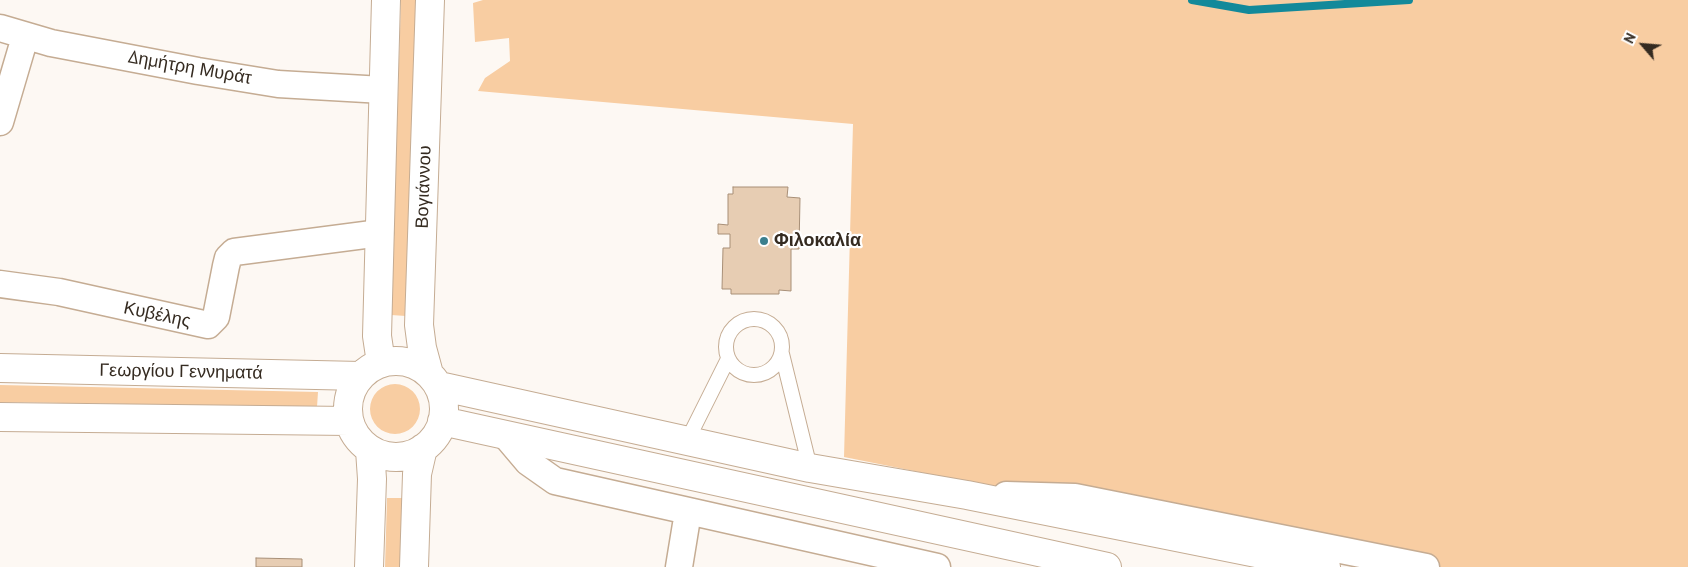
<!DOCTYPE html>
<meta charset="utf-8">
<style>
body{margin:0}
#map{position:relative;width:1688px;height:567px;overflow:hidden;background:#fdf8f3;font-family:"PT Sans",sans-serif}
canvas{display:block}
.north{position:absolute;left:1618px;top:20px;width:50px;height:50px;-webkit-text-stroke:4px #fff;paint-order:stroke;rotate:297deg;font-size:14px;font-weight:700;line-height:20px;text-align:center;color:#352b21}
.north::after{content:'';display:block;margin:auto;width:18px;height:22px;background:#352b21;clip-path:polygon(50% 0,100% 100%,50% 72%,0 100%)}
</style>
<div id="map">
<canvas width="1688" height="567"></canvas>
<div class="north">N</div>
</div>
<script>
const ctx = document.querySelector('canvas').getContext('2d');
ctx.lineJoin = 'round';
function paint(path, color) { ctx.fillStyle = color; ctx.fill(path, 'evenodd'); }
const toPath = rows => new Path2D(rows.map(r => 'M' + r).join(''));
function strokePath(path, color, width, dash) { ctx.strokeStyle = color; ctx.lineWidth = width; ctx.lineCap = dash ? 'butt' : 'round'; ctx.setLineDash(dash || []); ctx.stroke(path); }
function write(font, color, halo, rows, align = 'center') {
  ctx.font = font + ' "PT Sans",sans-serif'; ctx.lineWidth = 4.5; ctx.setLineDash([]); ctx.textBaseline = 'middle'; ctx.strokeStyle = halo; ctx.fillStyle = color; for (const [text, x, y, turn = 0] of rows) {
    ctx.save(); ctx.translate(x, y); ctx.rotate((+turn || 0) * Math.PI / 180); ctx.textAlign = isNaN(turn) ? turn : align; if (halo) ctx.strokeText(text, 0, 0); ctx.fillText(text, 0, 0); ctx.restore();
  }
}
paint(toPath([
 [401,0,416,0,406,316,391,315],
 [483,0,1688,0,1688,567,1394,567,844,457,853,124,478,91,485,78,510,61,509,38,475,42,473,3],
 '370 409a25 25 0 1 1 50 0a25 25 0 1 1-50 0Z',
 [0,385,318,392,317,407,0,402],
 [387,498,402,498,400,567,385,567]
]), '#f8cda2');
strokePath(toPath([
 [1192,0,1249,10,1409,0]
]), '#13899a', 8);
const building = toPath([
 [733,187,788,187,787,197,800,198,799,249,791,249,791,291,779,290,779,294,731,294,731,289,722,289,723,248,730,248,730,234,718,234,718,224,728,225,728,194,733,194,733,187],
 [256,558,302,559,302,567,256,567,256,558]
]);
paint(building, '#e7cdb3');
strokePath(building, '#a88f77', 1);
const lane = toPath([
 '726 347a28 28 0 1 1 56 0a28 28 0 1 1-56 0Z',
 [782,354,810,468],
 [687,441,728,359]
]);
const street = toPath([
 [0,28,51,43,198,71,278,84,383,90],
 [0,122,25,37],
 [0,284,59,292,208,325,216,317,226,266,228,258,234,252,380,233],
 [506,436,528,462,555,481,937,567],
 [1006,495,1075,497,1426,567],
 [679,567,688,512]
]);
const secondary = toPath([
 '348 409a48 48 0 1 1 96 0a48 48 0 1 1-96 0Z',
 [381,363,377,336,386,0],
 [0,368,361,376],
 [429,374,422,348,419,325,430,0],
 [439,386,810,468,967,495,1326,567],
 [0,417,349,421],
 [442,421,1107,567],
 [369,567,372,479,370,450],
 [414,567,417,474,423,448]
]);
strokePath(lane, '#c5ac93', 16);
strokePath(street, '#c5ac93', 29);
strokePath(secondary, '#c5ac93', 30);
strokePath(lane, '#fff', 14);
strokePath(street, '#fff', 26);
strokePath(secondary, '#fff', 28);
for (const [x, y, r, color] of [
 [764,241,5,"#3b7f8e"]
]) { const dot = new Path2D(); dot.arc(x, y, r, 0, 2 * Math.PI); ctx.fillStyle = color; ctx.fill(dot); strokePath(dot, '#fff', 2); }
write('18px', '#352b21', '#fff', [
 ["Δημήτρη Μυράτ",190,68,10],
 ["Βογιάννου",424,187,-88],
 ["Κυβέλης",157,315,12],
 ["Γεωργίου Γεννηματά",181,372,1]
]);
write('bold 18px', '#352b21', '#fff', [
 ["Φιλοκαλία",774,241]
], 'left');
</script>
